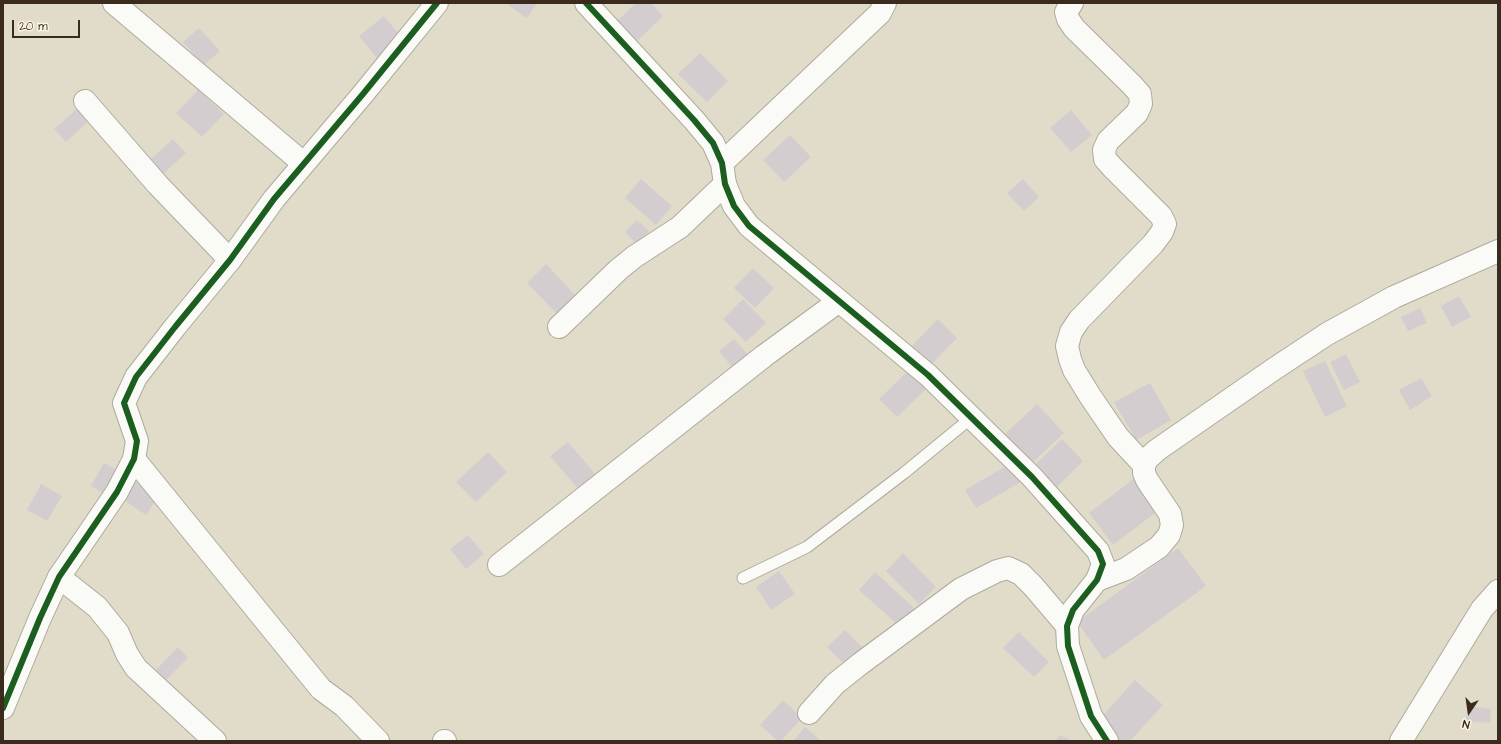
<!DOCTYPE html>
<style>
body{margin:0}
#map{position:relative;width:1501px;height:744px;overflow:hidden;background:#e0dcc9;font-family:"Architects Daughter",sans-serif}
canvas{display:block}
.frame{position:absolute;inset:0;border:4px solid #3b2a1e;pointer-events:none}
.north{position:absolute;left:1449px;top:692px;width:40px;height:40px;-webkit-text-stroke:3px #fcf5e5;paint-order:stroke;rotate:193deg;font-size:11px;font-weight:700;line-height:16px;text-align:center;color:#3b2a1e}
.north::after{content:'';display:block;margin:auto;width:14px;height:18px;background:#3b2a1e;clip-path:polygon(50% 0,100% 100%,50% 72%,0 100%)}
.scale{position:absolute;left:12px;top:20px;width:68px;height:18px;box-sizing:border-box;border:2px solid #3b2a1e;border-top:0;padding-left:5px;font-size:12px;line-height:14px;white-space:nowrap;color:#3b2a1e;-webkit-text-stroke:3px #fcf5e5;paint-order:stroke}
</style>
<div id="map">
<canvas width="1501" height="744"></canvas>
<div class="frame"></div>
<div class="north">N</div>
<div class="scale">20 m</div>
</div>
<script>
const ctx = document.querySelector('canvas').getContext('2d');
ctx.lineJoin = 'round';
function paint(path, color) { ctx.fillStyle = color; ctx.fill(path, 'evenodd'); }
const toPath = rows => new Path2D(rows.map(r => 'M' + r).join(''));
function strokePath(path, color, width, dash) { ctx.strokeStyle = color; ctx.lineWidth = width; ctx.lineCap = dash ? 'butt' : 'round'; ctx.setLineDash(dash || []); ctx.stroke(path); }
paint(toPath([
 [509,3,537,3,527,18,508,5],
 [636,3,651,3,663,16,635,43,616,22],
 [384,16,402,38,377,58,359,36],
 [199,28,220,51,204,65,183,42],
 [700,53,728,81,707,102,678,74],
 [198,90,224,114,202,137,176,113],
 [79,107,91,119,66,142,54,129],
 [1071,110,1092,135,1071,152,1050,128],
 [790,135,811,157,784,182,763,160],
 [173,139,186,153,163,174,150,160],
 [641,179,672,206,656,225,625,198],
 [1023,179,1039,197,1024,211,1007,193],
 [637,220,649,231,637,244,625,232],
 [546,264,579,299,560,317,527,283],
 [753,268,774,288,755,308,734,288],
 [1459,296,1471,317,1452,327,1441,306],
 [743,299,766,323,746,342,723,319],
 [1420,308,1427,323,1408,331,1401,317],
 [938,319,957,338,929,367,910,348],
 [734,339,752,359,736,372,719,351],
 [1346,354,1360,382,1344,390,1330,362],
 [1325,361,1347,406,1325,417,1303,371],
 [908,371,926,389,897,417,879,399],
 [1421,378,1432,396,1410,410,1399,390],
 [1150,383,1171,420,1136,440,1114,402],
 [1037,404,1064,433,1032,463,1005,434],
 [1062,439,1083,461,1056,488,1034,466],
 [568,442,597,476,580,491,550,456],
 [488,452,507,472,476,502,456,482],
 [1013,462,1024,480,976,508,965,490],
 [104,463,120,472,106,495,91,486],
 [1139,475,1163,507,1113,545,1089,513],
 [134,480,158,497,146,515,121,498],
 [41,484,62,496,47,521,27,510],
 [468,535,484,554,466,569,450,549],
 [1178,548,1206,586,1104,660,1077,622],
 [903,553,936,587,919,604,886,571],
 [779,571,795,594,771,610,756,587],
 [875,572,914,608,898,625,859,590],
 [845,630,863,648,845,665,827,647],
 [1019,632,1049,662,1034,677,1003,648],
 [178,647,188,658,166,680,156,670],
 [1135,680,1163,705,1130,741,1117,741,1096,723],
 [783,700,802,718,781,741,778,741,760,725],
 [1468,706,1491,709,1490,723,1466,721],
 [805,727,821,741,793,741],
 [1059,735,1073,741,1056,741]
]), '#d4cdcf');
const service = toPath([
 [743,578,807,547,904,473,971,418]
]);
const minor = toPath([
 [114,3,303,163],
 [1072,3,1066,12,1068,19,1074,28,1132,85,1140,94,1141,104,1137,113,1108,141,1104,150,1105,159,1113,168,1161,216,1165,224,1162,232,1153,244,1079,320,1071,332,1067,346,1070,359,1074,370,1090,396,1118,437,1144,465],
 [85,101,158,185,230,260],
 [722,163,880,13,885,3],
 [559,327,618,270,634,257,680,227,725,184],
 [134,459,321,689,344,706,378,741],
 [499,565,764,356,839,301],
 [59,577,97,607,118,633,127,654,136,668,215,741],
 [1097,580,1126,569,1159,547,1169,535,1172,525,1170,514,1147,480,1144,473,1144,465,1147,459,1157,450,1274,369,1327,334,1394,297,1498,251],
 [809,713,835,684,860,664,961,589,997,571,1008,568,1021,574,1033,586,1067,626],
 [444,741,445,741],
 [1401,741,1482,609,1498,591]
]);
const tertiary = toPath([
 [586,3,694,120,713,143,722,163,725,184,734,206,749,226,928,375,1032,477,1098,551,1103,564,1097,580,1073,610,1067,626,1068,646,1091,716,1107,741],
 [3,708,40,618,59,577,117,492,134,459,137,441,124,403,136,377,175,327,230,260,274,199,363,94,437,3]
]);
strokePath(service, '#afaa9e', 13);
strokePath(minor, '#afaa9e', 24);
strokePath(tertiary, '#afaa9e', 24);
strokePath(service, '#fafaf7', 11);
strokePath(minor, '#fafaf7', 22);
strokePath(tertiary, '#fafaf7', 22);
strokePath(toPath([
 [586,3,694,120,713,143,722,163,725,184,734,206,749,226,928,375,1032,477,1098,551,1103,564,1097,580,1073,610,1067,626,1068,646,1091,716,1107,741],
 [3,708,40,618,59,577,117,492,134,459,137,441,124,403,136,377,175,327,230,260,274,199,363,94,437,3]
]), '#1b5e20', 6);
</script>
